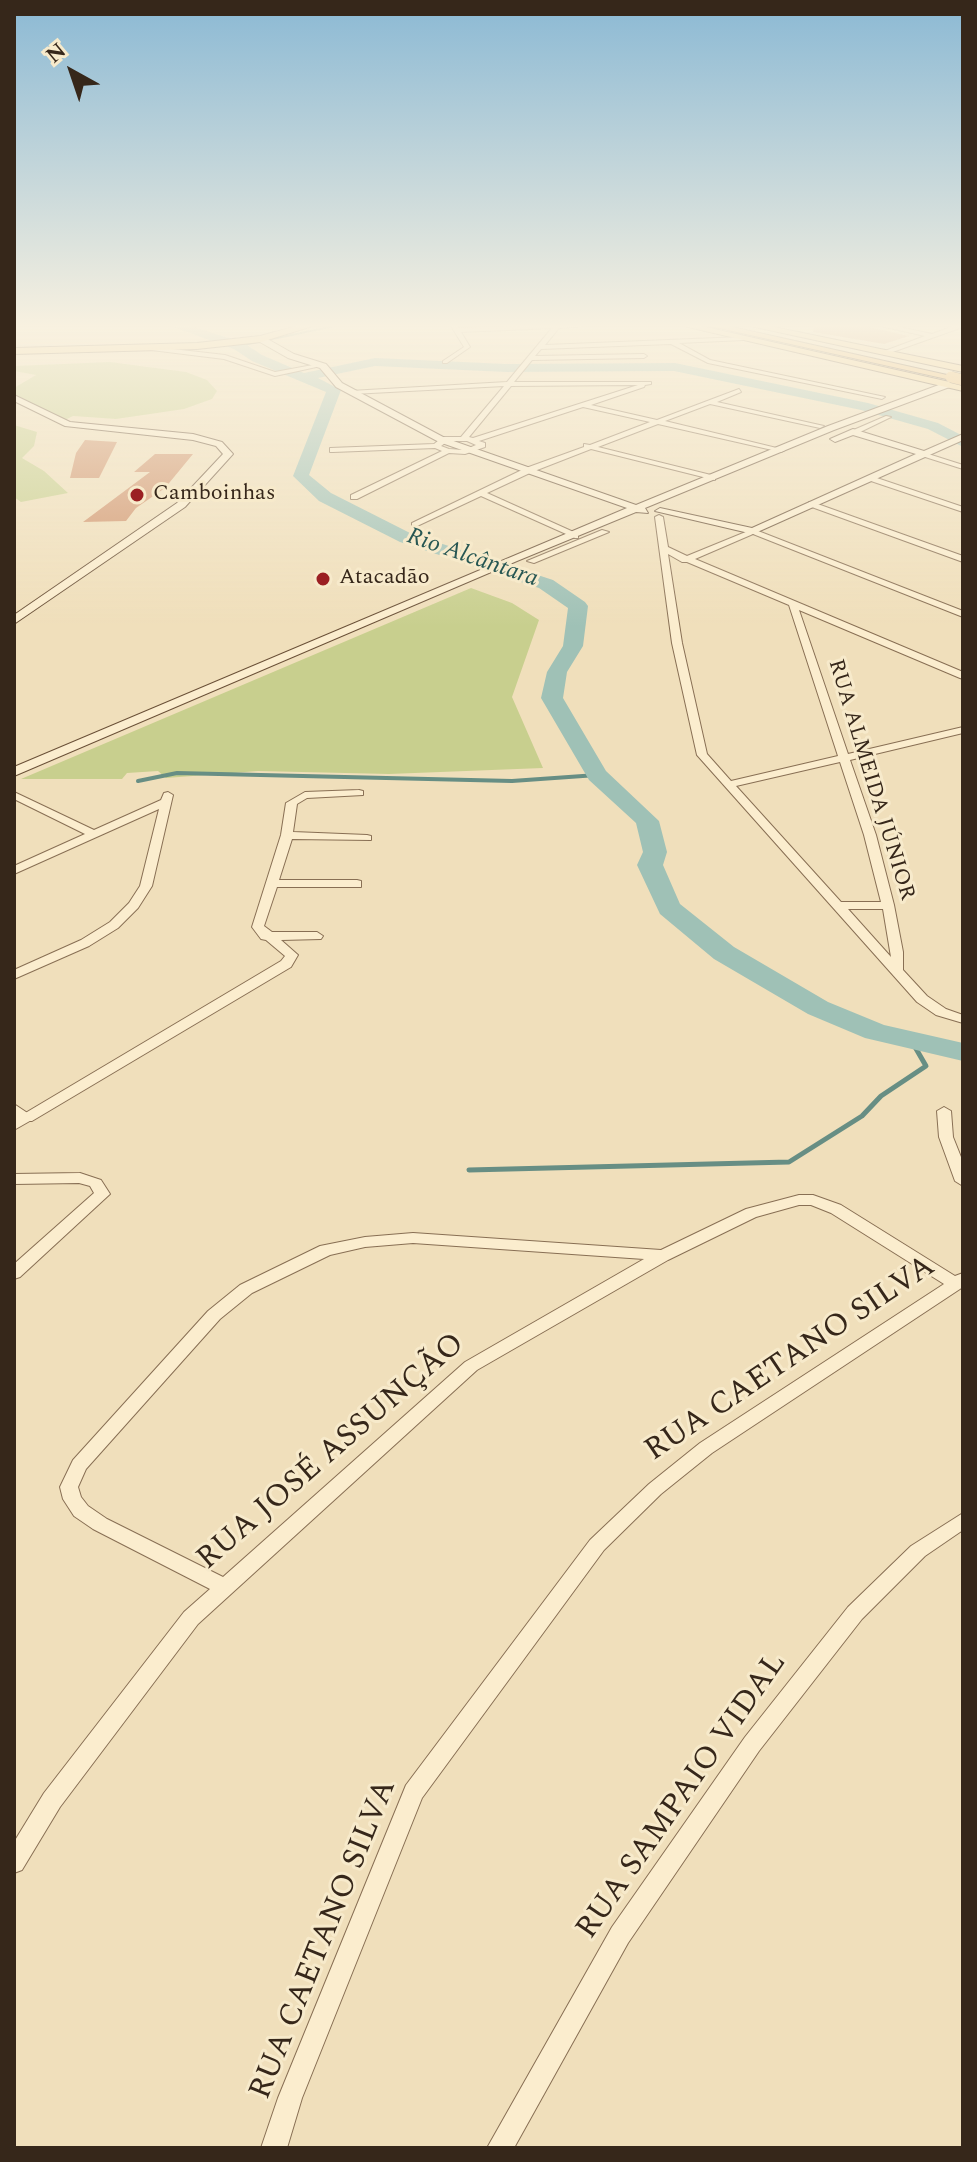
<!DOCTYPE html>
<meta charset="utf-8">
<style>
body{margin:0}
#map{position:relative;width:977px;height:2162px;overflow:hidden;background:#f0dfbb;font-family:Spectral,serif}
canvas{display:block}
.frame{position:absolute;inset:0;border:16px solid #36271a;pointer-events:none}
.north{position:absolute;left:32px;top:32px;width:80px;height:80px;-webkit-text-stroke:6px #f7eacb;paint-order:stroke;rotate:320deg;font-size:22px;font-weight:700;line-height:32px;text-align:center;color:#36271a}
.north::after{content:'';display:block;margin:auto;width:28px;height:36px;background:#36271a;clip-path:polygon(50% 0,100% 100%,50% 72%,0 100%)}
</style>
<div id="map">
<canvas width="977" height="2162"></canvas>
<div class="frame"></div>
<div class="north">N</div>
</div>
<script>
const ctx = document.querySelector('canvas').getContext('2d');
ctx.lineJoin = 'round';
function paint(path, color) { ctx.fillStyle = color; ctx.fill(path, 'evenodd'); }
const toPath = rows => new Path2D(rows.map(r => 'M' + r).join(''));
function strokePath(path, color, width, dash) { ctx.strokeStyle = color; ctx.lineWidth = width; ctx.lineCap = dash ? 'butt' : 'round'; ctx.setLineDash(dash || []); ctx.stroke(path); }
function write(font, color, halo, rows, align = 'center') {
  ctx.font = font + ' Spectral,serif'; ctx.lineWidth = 6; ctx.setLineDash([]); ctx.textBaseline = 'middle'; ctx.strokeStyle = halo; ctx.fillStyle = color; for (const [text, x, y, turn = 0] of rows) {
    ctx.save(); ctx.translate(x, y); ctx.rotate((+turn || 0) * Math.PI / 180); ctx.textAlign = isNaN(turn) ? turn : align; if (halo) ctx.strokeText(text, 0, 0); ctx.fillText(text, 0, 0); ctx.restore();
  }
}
paint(toPath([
 [110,362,186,372,207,380,217,391,212,399,184,409,116,419,73,416,65,420,14,395,14,388,36,375,14,371,14,366],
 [14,425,37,432,34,446,22,458,44,471,68,493,21,502,14,497],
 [471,588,512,603,539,620,512,697,543,768,389,774,258,771,166,778,158,771,127,773,122,779,21,779]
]), '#c8cf8e');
strokePath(toPath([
 [239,346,344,324]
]), '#678e84', 2);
strokePath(toPath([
 [138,781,177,773,512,781,597,775]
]), '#678e84', 4);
strokePath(toPath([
 [469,1170,789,1162,862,1116,881,1096,926,1066,911,1040]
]), '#678e84', 5);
paint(toPath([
 [165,324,185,324,244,343,262,355,304,373,375,358,506,364,675,363,868,403,938,423,963,436,963,447,928,429,861,410,674,371,506,372,375,366,318,378,341,390,309,475,331,493,412,534,553,580,585,602,588,606,583,646,567,672,563,698,606,771,659,821,667,852,663,865,680,904,734,947,828,1002,884,1025,963,1043,963,1061,865,1038,808,1014,714,959,660,914,637,865,643,852,636,823,589,780,541,698,547,672,563,646,568,608,539,588,400,542,319,501,293,476,326,392,252,361,234,349,165,324]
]), '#9fc1b6');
paint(toPath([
 [814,324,855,324,909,336,884,344,813,332],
 [85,440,117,442,99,478,70,478,76,453],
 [155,454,193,454,165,488,136,508,126,521,83,522,150,472,134,472]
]), '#d1956e');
const minor = toPath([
 [454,324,458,328,612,324,559,328,545,345,742,337,744,340,679,343,710,360,885,397,882,399,708,363,671,344,541,349,535,356,644,354,647,356,644,358,532,360,514,382,651,382,651,384,645,385,644,387,591,405,657,420,739,389,741,392,717,402,824,426,820,428,710,404,665,421,785,450,781,452,658,424,598,447,715,476,715,480,591,449,532,472,487,493,578,534,578,538,575,538,481,496,415,527,412,527,412,523,526,468,584,447,584,444,590,445,650,422,583,407,479,441,485,443,485,447,465,454,449,453,357,499,351,499,351,495,442,451,435,448,333,452,330,452,330,448,434,444,443,437,461,437,504,386,352,394,350,391,507,382,552,328,461,332,470,347,447,363,443,363,443,361,464,347,451,326,454,324],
 [638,385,473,438,469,437,511,386,638,385],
 [448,441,467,441,476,445,464,450,449,449,441,446,448,441],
 [872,324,885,324,932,334,959,324,963,324,963,327,884,355,882,352,925,336,872,324],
 [137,345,225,355,275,372,318,364,321,366,275,376,224,359,135,348,137,345],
 [886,416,891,417,856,434,849,432,886,416],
 [922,452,963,465,963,469,922,456,922,452],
 [871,476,963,507,963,512,868,480,867,478,871,476],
 [812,502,963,556,963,562,809,506,809,502,812,502],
 [659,515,663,517,668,547,687,556,753,529,963,611,963,617,753,534,695,559,963,672,963,679,960,678,799,610,848,754,963,727,963,733,850,760,876,835,894,905,903,952,903,970,927,996,946,1009,963,1015,963,1023,936,1015,917,1002,697,755,672,643,655,517,659,515],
 [668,554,682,562,687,562,789,605,838,756,731,781,707,754,682,643,668,554],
 [840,762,864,835,881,902,841,902,736,786,840,762],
 [848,909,883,909,891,957,848,909],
 [602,530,609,532,534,563,527,561,602,530],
 [359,790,363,791,363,795,307,798,297,804,293,832,367,835,371,836,371,840,292,839,279,880,357,880,361,881,361,887,277,887,264,926,272,932,317,932,323,936,321,939,281,940,298,955,291,967,32,1121,22,1121,20,1118,22,1115,281,961,285,956,266,940,261,939,252,927,281,835,286,803,305,792,359,790],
 [14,792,94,830,161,800,164,793,168,792,173,795,152,886,138,908,118,928,89,946,14,979,14,970,81,940,110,922,129,903,140,886,159,809,14,874,14,866,85,834,14,799,14,792],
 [944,1107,951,1111,953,1137,963,1162,963,1186,955,1181,939,1137,937,1111,944,1107],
 [80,1173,101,1180,110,1194,20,1277,14,1279,14,1264,94,1193,90,1186,79,1183,14,1184,14,1174,80,1173],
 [799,1195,813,1195,841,1205,955,1276,963,1273,963,1287,712,1453,661,1494,604,1550,422,1798,302,2098,287,2148,261,2148,278,2098,406,1785,590,1540,649,1484,700,1443,944,1284,831,1213,811,1205,799,1205,756,1217,668,1260,477,1370,198,1624,60,1807,22,1870,14,1873,14,1842,44,1793,184,1612,210,1589,93,1529,74,1516,63,1499,60,1487,73,1460,208,1311,240,1285,320,1246,365,1237,413,1233,661,1250,746,1209,799,1195],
 [413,1243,644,1259,465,1362,223,1577,107,1519,88,1506,81,1497,78,1487,86,1469,220,1319,252,1293,330,1255,365,1247,413,1243],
 [963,1513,963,1530,925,1556,862,1619,759,1751,628,1943,514,2148,487,2148,612,1927,745,1737,848,1607,911,1546,963,1513]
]);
const tertiary = toPath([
 [14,1104,35,1118,14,1130,15,1118,14,1104]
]);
const secondary = toPath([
 [258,337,264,337,294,354,326,364,342,383,445,438,636,505,828,426,963,376,963,382,834,430,645,508,648,513,636,512,517,561,14,776,14,767,627,508,439,442,336,387,320,368,288,358,258,341,258,337],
 [14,395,70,422,193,434,222,442,233,454,185,507,14,624,14,615,177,503,223,454,216,446,193,440,65,426,14,401,14,395],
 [853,429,924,451,963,434,963,440,753,534,655,511,660,508,752,528,916,454,853,435,835,442,830,439,853,429]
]);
const primary = toPath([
 [304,324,319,324,261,342,197,349,14,354,14,348,197,343,260,336,304,324],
 [675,324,692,324,963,385,963,391,675,324],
 [741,324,759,324,963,366,963,372,741,324]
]);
const trunk = toPath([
 [701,324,719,324,956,377,951,380,701,324]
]);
strokePath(minor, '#886f54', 2);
strokePath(tertiary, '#886f54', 2);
strokePath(secondary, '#6a5037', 2);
strokePath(primary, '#553d29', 2);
strokePath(trunk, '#553d29', 2);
paint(minor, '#fbedce');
paint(tertiary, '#fbedce');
paint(secondary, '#fbedce');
paint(primary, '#f8d58e');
paint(trunk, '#f0b968');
const trunkBridge = toPath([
 [951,377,963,380]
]);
strokePath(trunkBridge, '#553d29', 12, []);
strokePath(trunkBridge, '#f0b968', 11);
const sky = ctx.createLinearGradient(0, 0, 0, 627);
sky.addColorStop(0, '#8bb9d4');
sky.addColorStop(0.52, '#f8f1e0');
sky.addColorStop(1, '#f8f1e000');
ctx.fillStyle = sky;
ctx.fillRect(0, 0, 977, 627);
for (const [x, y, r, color] of [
 [137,495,8,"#9b2023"],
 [323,579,8,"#9b2023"]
]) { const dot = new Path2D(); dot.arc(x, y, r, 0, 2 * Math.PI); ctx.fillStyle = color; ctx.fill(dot); strokePath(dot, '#f7eacb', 3); }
write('22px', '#36271a', '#f7eacb', [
 ["Camboinhas",153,495],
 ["Atacadão",339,579]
], 'left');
write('22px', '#36271a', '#f7eacb', [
 ["RUA ALMEIDA JÚNIOR",870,780,73]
]);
write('italic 24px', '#285753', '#f7eacb', [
 ["Rio Alcântara",472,559,19]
]);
write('32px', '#36271a', '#f7eacb', [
 ["RUA CAETANO SILVA",791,1360,-34],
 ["RUA JOSÉ ASSUNÇÃO",332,1453,-41],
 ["RUA SAMPAIO VIDAL",683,1797,-55],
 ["RUA CAETANO SILVA",325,1940,-68]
]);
</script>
